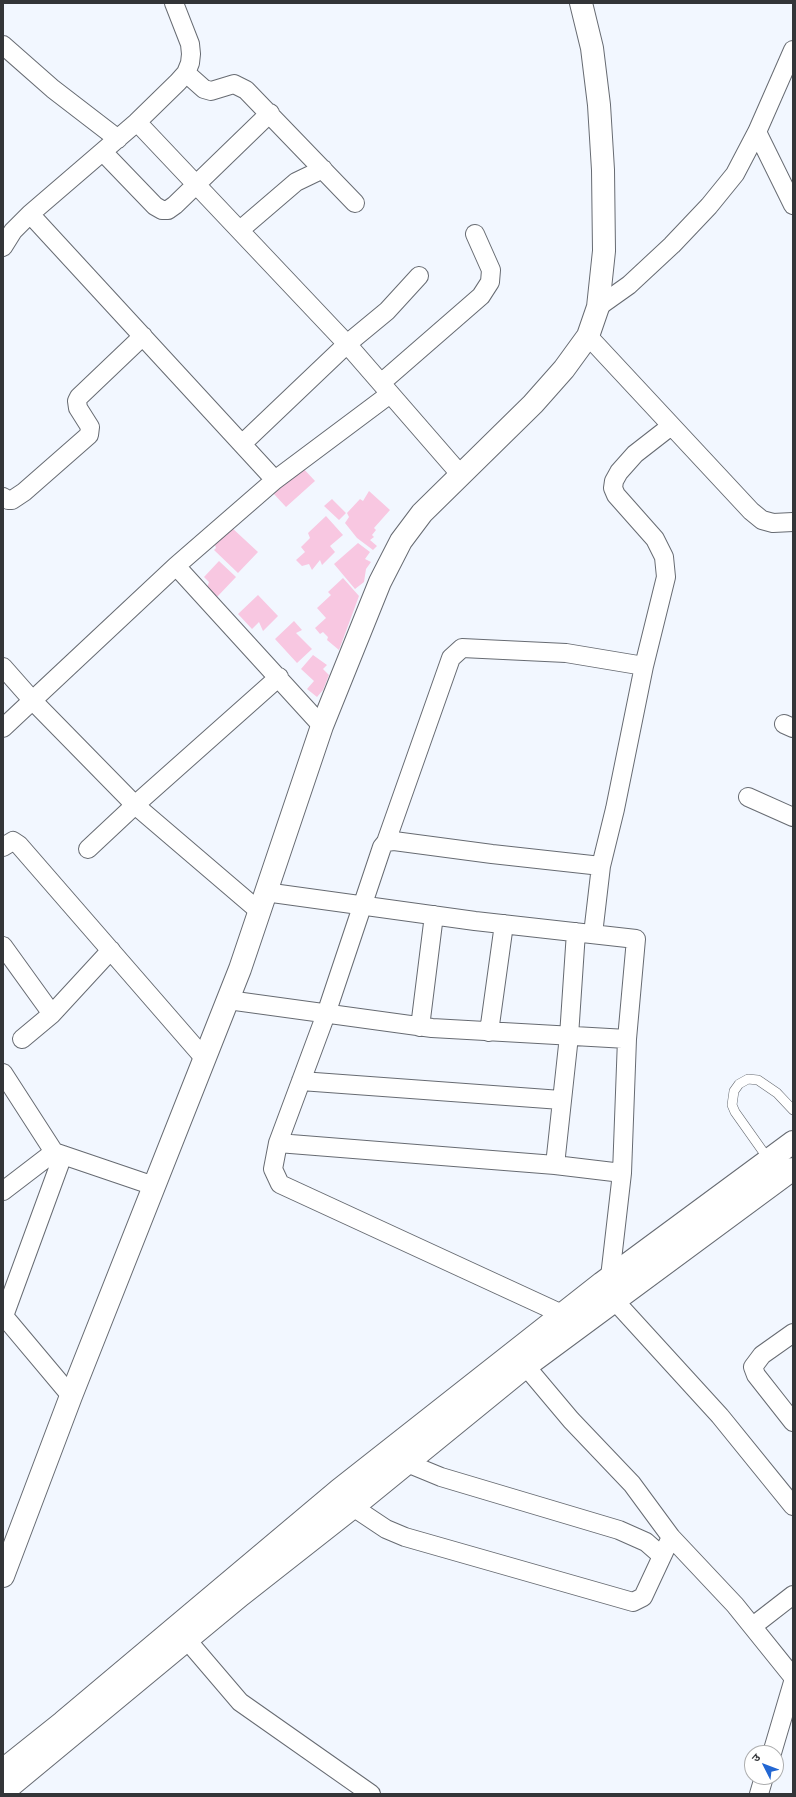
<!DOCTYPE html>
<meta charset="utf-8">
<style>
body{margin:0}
#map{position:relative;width:796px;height:1797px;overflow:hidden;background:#f2f7ff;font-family:Manrope,"Noto Sans Devanagari",sans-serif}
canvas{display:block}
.frame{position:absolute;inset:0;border:4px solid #333538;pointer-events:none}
.north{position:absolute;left:744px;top:1745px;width:40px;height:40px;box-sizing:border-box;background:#fff;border:1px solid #adaeaf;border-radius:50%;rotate:312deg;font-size:11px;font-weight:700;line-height:16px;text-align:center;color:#333538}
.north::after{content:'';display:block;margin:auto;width:14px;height:18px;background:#2367d3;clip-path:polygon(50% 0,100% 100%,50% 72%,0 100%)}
</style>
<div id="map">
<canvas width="796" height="1797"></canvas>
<div class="frame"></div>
<div class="north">उ</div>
</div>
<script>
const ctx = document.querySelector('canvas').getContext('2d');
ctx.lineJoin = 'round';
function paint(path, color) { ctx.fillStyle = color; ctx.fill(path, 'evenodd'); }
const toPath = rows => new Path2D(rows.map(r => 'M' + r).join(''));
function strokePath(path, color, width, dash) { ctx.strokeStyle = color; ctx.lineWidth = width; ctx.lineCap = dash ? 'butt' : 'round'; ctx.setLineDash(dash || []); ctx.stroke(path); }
paint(toPath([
 [302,467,315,481,286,507,273,493],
 [369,491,390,510,374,528,376,530,372,535,374,537,370,540,377,546,373,550,357,538,345,523,349,517,347,513,360,499,363,501],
 [332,499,346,513,339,520,324,506],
 [326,516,343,535,330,546,335,552,322,565,320,560,312,570,309,564,302,566,296,560,305,552,301,547,310,538,308,533],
 [231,527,258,552,238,573,214,550,216,548,215,545],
 [358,543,370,552,365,559,371,562,366,569,364,582,355,589,334,564],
 [219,561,236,577,217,597,207,588,209,582,204,577],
 [343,578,359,596,339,650,327,640,328,637,323,632,320,634,315,628,326,618,317,608,331,595,328,592],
 [258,595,278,616,263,631,259,622,252,629,238,614],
 [294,621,302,630,296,633,312,649,297,663,275,639],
 [313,655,327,665,323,669,329,675,323,690,317,697,307,689,314,681,301,669]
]), '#f8c7e1');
const lane = toPath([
 [769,1160,735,1112,732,1105,734,1091,739,1084,748,1079,758,1080,777,1093,793,1110]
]);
const street = toPath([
 [3,45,53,89,118,139],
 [186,73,204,89,211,91,234,84,246,90,355,203],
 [137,122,178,82,186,73,190,63,191,54,190,44,174,3],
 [757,132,793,205],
 [103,152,155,206,162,210,168,210,175,205,270,113],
 [30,214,275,480],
 [240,230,296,182,323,169],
 [3,247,13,231,30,214,137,122,347,344,460,474],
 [598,307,629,285,672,245,709,206,735,174,757,132,793,50],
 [588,336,751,511,762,520,773,523,793,522],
 [381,383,481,296,490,282,491,270,475,234],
 [243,443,347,344,387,311,419,276],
 [3,497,8,500,12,500,24,492,89,435,90,427,78,408,77,401,79,397,143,336],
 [176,566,275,480,390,394],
 [3,667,33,701,135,805,88,849],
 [784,724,793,728],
 [3,728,176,566,322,726],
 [748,797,793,817],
 [386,842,451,658,462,648,566,653,644,666],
 [3,847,13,841,19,845,205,1059],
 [601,866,615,809,644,666,666,577,664,557,655,539,616,495,613,488,614,481,619,472,635,454,671,426],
 [265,892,475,921,636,939,627,1039],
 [259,911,135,805,279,677],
 [3,946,52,1014],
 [228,1000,432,1028,627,1039,622,1173,610,1277],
 [420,1027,434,915],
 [489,1032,504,924],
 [22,1039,52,1014,111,950],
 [3,1073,54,1152],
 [301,1081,561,1100],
 [278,1143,555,1165,622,1173],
 [555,1165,569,1036,576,932],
 [3,1191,54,1152,154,1186],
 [615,1301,720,1416,793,1506],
 [562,1314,280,1184,273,1169,278,1143,326,1014,382,847,386,842,394,841,492,854,601,866,593,934],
 [3,1315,71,1396],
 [4,1316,63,1155],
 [793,1333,762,1355,753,1367,756,1375,793,1422],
 [518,1357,571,1420,632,1484,671,1537,735,1605,793,1677],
 [407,1463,441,1477,619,1530,646,1542,662,1556],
 [353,1507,386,1529,405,1537,633,1602,643,1597,671,1537],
 [753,1626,793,1595],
 [187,1640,240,1702,371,1794],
 [772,1753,793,1682],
 [759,1794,764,1777]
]);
const secondary = toPath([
 [3,1576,71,1396,240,969,322,726,380,582,401,541,422,513,533,404,564,369,588,336,598,307,604,251,603,170,599,105,592,48,581,3]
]);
const primary = toPath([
 [3,1770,63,1722,339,1490,602,1283,793,1142],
 [3,1792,241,1595,353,1507,525,1367,793,1169]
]);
strokePath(lane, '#676b72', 10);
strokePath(street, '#676b72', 20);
strokePath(secondary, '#676b72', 24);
strokePath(primary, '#676b72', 24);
strokePath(lane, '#fff', 9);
strokePath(street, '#fff', 18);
strokePath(secondary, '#fff', 22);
strokePath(primary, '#fff', 22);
</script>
